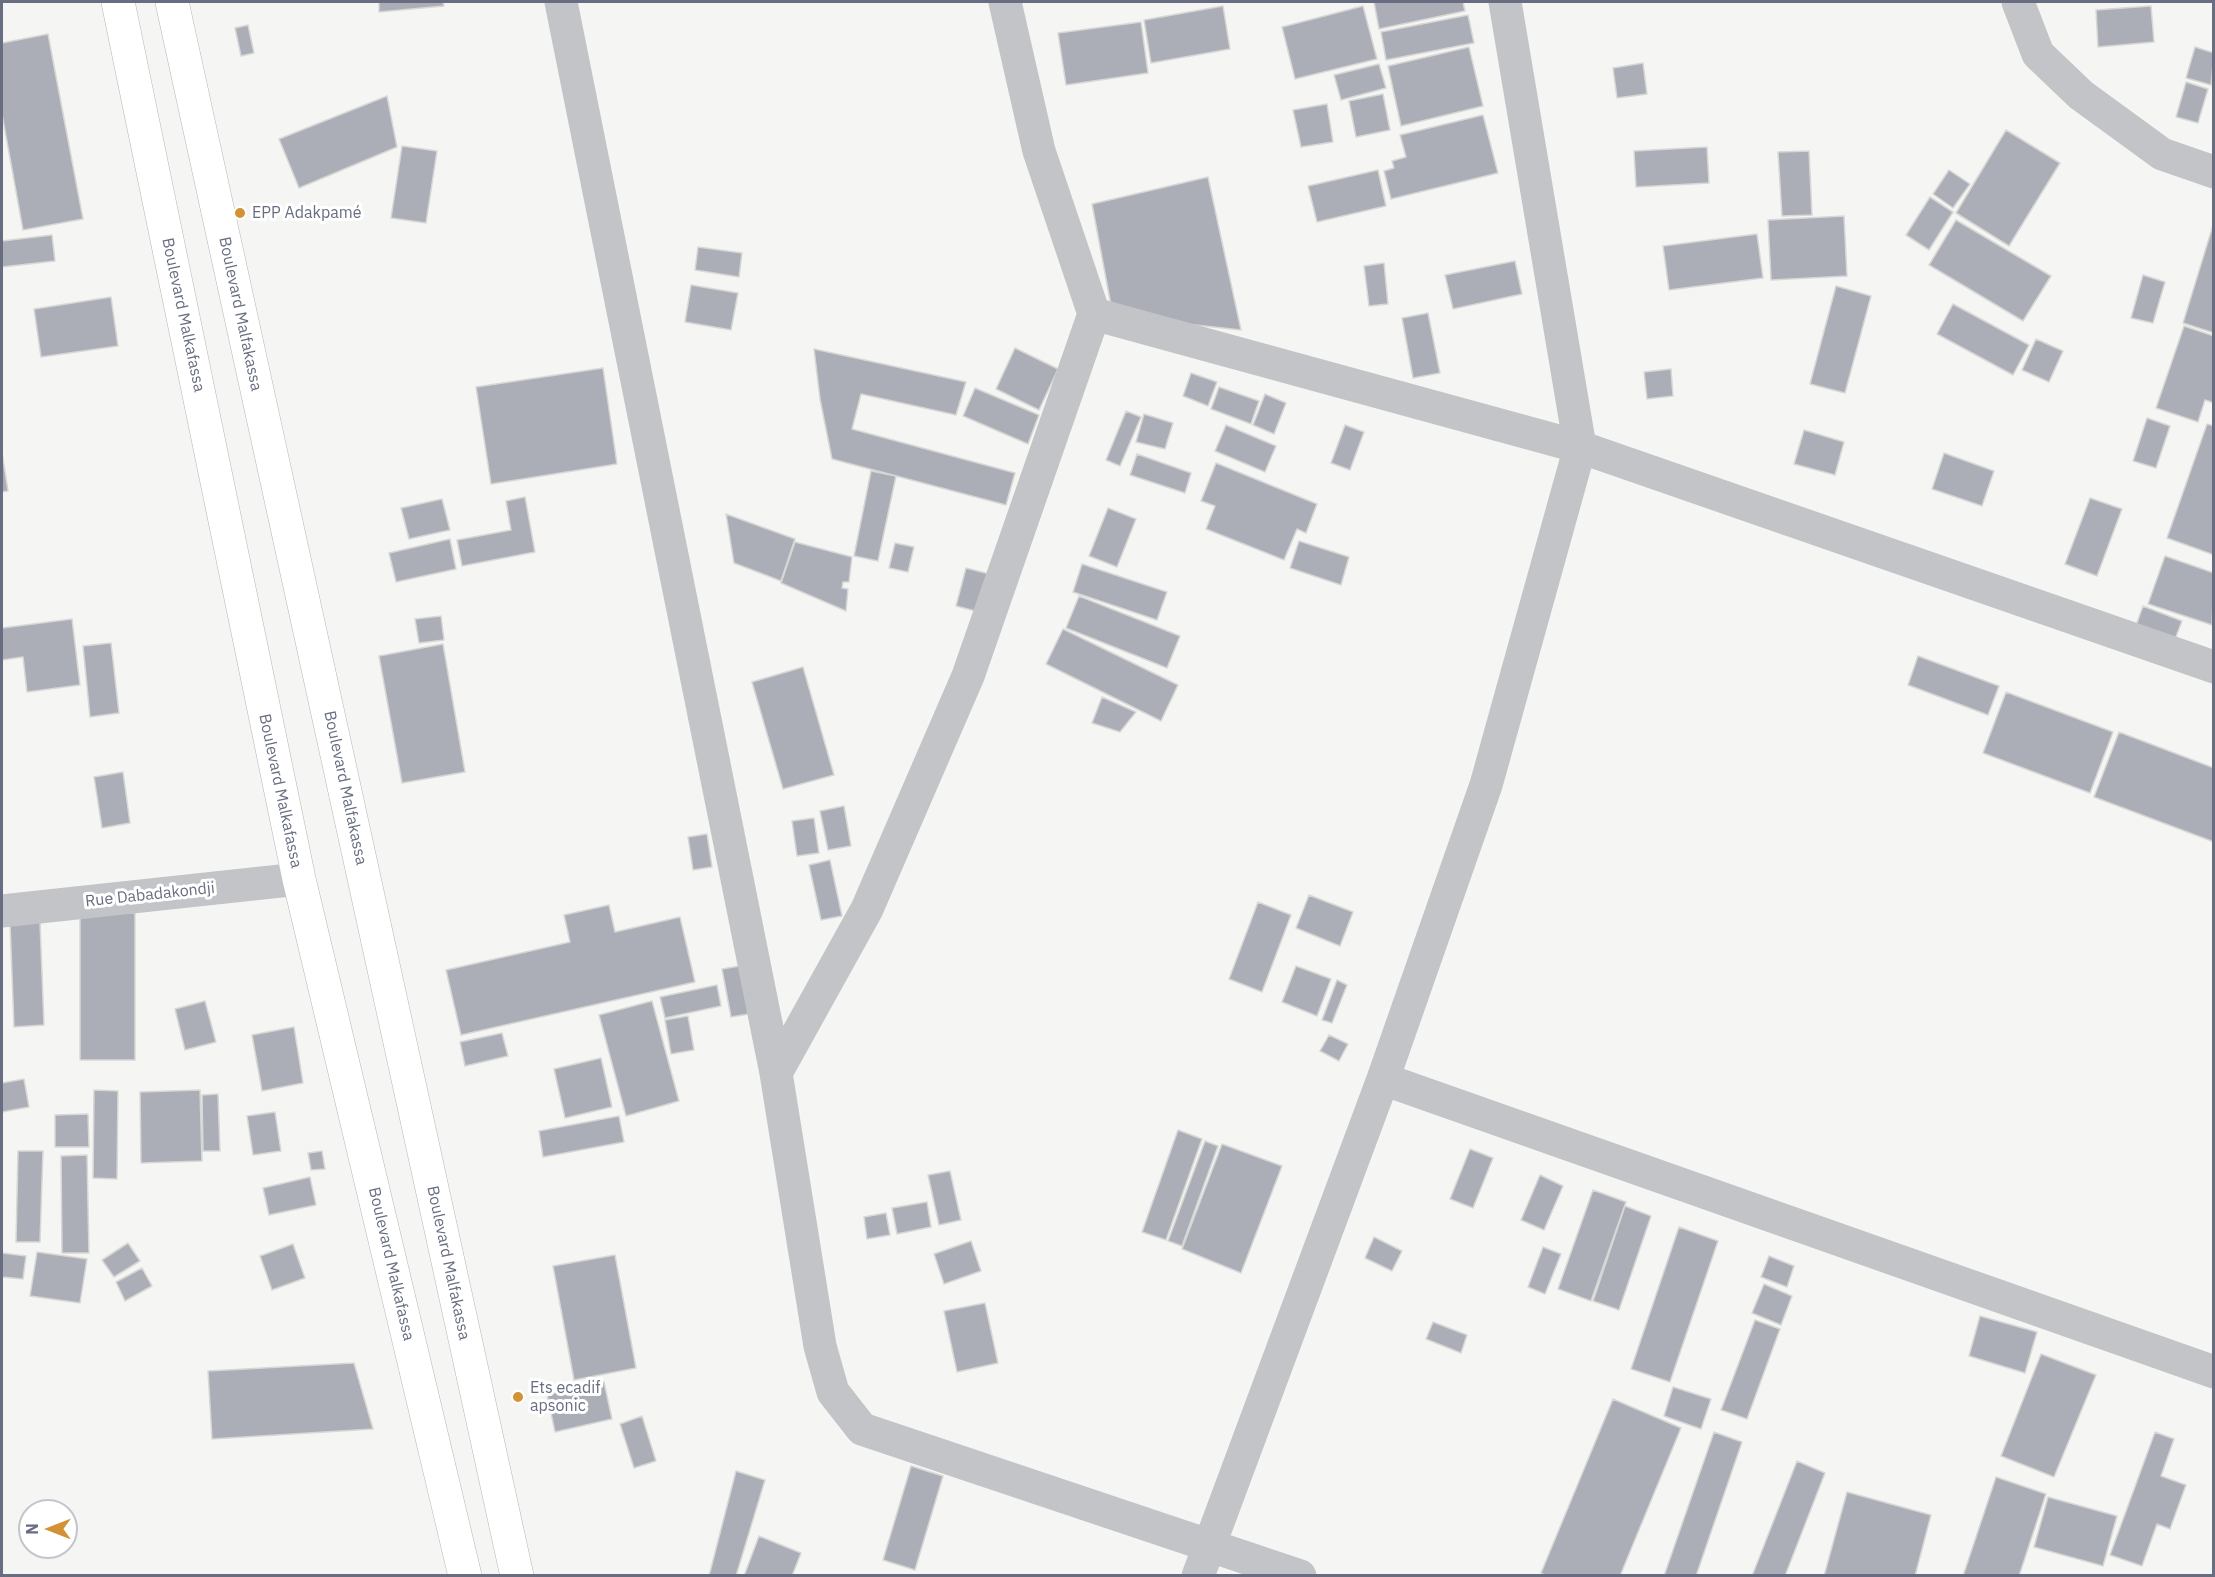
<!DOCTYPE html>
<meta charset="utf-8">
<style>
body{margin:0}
#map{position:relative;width:2215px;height:1577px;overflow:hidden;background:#f5f6f3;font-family:"IBM Plex Sans",sans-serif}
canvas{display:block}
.frame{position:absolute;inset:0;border:3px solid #686d81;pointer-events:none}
.north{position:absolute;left:18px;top:1499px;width:60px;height:60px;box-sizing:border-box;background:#fff;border:2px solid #c3c5cd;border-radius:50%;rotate:270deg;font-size:16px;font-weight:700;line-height:24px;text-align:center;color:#686d81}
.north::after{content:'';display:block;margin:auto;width:21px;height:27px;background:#d39236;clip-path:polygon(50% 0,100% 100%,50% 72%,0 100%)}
</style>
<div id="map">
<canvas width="2215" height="1577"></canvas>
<div class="frame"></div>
<div class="north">N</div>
</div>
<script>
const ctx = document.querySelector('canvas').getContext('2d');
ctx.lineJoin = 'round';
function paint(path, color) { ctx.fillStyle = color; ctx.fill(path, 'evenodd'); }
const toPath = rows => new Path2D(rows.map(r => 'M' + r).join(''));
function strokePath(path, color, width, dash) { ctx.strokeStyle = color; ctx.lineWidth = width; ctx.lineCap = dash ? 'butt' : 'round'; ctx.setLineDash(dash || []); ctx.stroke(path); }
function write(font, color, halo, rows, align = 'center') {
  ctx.font = font + ' "IBM Plex Sans",sans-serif'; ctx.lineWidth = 6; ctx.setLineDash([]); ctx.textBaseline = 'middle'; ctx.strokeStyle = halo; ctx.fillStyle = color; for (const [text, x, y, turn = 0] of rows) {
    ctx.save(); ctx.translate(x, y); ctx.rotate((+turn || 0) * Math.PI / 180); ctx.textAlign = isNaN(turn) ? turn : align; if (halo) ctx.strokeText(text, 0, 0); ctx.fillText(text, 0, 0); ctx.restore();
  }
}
const building = toPath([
 [379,2,443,2,444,6,379,12,379,2],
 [1374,2,1463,2,1465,11,1379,29,1374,2],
 [1223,6,1230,49,1151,63,1144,20,1223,6],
 [1363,6,1377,59,1295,79,1282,27,1363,6],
 [2151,6,2154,42,2098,47,2096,10,2151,6],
 [1468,15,1474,43,1386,60,1381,32,1468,15],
 [1141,22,1148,73,1066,85,1058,33,1141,22],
 [248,25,254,53,241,56,235,28,248,25],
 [48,34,83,219,23,230,2,114,2,43,48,34],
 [1469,47,1483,106,1401,126,1388,66,1469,47],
 [2195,47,2214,53,2211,85,2186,78,2195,47],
 [1643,63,1647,94,1617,98,1613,68,1643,63],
 [1379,64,1386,88,1341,100,1334,75,1379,64],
 [2186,82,2208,89,2198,123,2176,117,2186,82],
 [1383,94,1390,130,1356,137,1349,101,1383,94],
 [387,96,397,147,299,188,279,139,387,96],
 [1327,104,1333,142,1301,147,1293,110,1327,104],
 [1483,115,1498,173,1391,199,1384,171,1394,168,1392,161,1406,157,1400,135,1483,115],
 [2006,130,2060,163,2009,246,1956,213,2006,130],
 [402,146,437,151,426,223,391,218,402,146],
 [1707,147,1709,183,1636,187,1634,151,1707,147],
 [1809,151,1812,215,1782,216,1778,152,1809,151],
 [1378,170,1386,206,1317,222,1308,186,1378,170],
 [1949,170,1970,184,1953,208,1933,194,1949,170],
 [1208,177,1241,330,1113,316,1092,204,1208,177],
 [1930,197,1953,212,1929,250,1906,235,1930,197],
 [1844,216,1847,276,1771,280,1768,220,1844,216],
 [1956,220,2051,276,2023,321,1929,265,1956,220],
 [2214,222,2214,333,2183,323,2214,222],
 [1757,234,1763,278,1669,290,1663,246,1757,234],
 [52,235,55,261,2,267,2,241,52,235],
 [698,247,742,253,739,277,695,270,698,247],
 [1515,261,1522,294,1453,309,1445,275,1515,261],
 [1384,263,1388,304,1369,306,1364,266,1384,263],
 [2143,275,2165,282,2153,323,2131,318,2143,275],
 [691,285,738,293,731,330,685,322,691,285],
 [1836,286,1871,296,1845,393,1810,384,1836,286],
 [111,297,118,346,41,357,34,309,111,297],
 [1953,304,2029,345,2013,375,1937,334,1953,304],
 [1428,313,1440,373,1413,378,1402,318,1428,313],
 [2184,326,2214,336,2214,403,2205,400,2198,422,2156,408,2184,326],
 [2036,339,2063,351,2049,382,2022,370,2036,339],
 [1015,348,1058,369,1039,410,996,389,1015,348],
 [814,349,966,382,956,415,861,394,852,429,1015,473,1006,505,832,459,820,399,814,349],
 [603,368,617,464,491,484,476,387,603,368],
 [1671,369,1673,396,1647,399,1644,372,1671,369],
 [1191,373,1217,382,1208,406,1183,396,1191,373],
 [1219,387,1259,401,1251,424,1211,409,1219,387],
 [975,388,1039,415,1028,444,963,416,975,388],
 [1265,394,1286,403,1274,434,1253,425,1265,394],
 [1126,411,1141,417,1120,466,1106,460,1126,411],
 [1144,414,1173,423,1165,449,1136,442,1144,414],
 [2147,418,2170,426,2156,468,2133,461,2147,418],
 [2207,424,2214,426,2214,555,2167,538,2207,424],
 [1226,425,1276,446,1265,472,1215,451,1226,425],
 [1345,425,1364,432,1350,470,1331,463,1345,425],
 [1804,430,1844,442,1835,475,1794,464,1804,430],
 [2,452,8,491,2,492,2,452],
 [1944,453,1994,471,1982,506,1932,489,1944,453],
 [1137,454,1191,473,1185,493,1130,475,1137,454],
 [1216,463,1317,504,1306,533,1297,529,1284,560,1206,529,1215,506,1201,501,1216,463],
 [871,471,896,476,878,561,854,556,871,471],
 [525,497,535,552,462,566,457,540,511,530,506,501,525,497],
 [2090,498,2122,509,2097,576,2065,564,2090,498],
 [442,499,450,530,409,539,401,508,442,499],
 [1108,508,1136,519,1117,567,1089,556,1108,508],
 [726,514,795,539,781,581,734,563,726,514],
 [450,539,456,569,396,582,389,553,450,539],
 [1299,541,1349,557,1341,585,1290,568,1299,541],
 [795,542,852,557,849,582,843,582,842,588,848,589,846,611,781,583,795,542],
 [895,543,914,547,908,572,889,568,895,543],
 [2165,556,2214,573,2212,625,2148,604,2165,556],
 [1082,564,1167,592,1157,620,1073,592,1082,564],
 [966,568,997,576,987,614,956,606,966,568],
 [1079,596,1180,636,1167,668,1066,628,1079,596],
 [2143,606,2182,621,2172,647,2134,631,2143,606],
 [441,616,444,640,419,643,415,619,441,616],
 [72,619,80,685,27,692,23,657,2,660,2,628,72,619],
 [1063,629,1178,685,1161,721,1046,664,1063,629],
 [111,643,119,713,90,717,83,646,111,643],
 [443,644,465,772,402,783,379,656,443,644],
 [1918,656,1999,686,1988,715,1908,685,1918,656],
 [803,667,834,775,783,789,752,682,803,667],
 [2006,692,2113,732,2090,793,1983,753,2006,692],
 [1102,697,1136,712,1120,732,1092,723,1102,697],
 [2119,732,2214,768,2214,842,2094,797,2119,732],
 [123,772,130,823,102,828,94,777,123,772],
 [844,806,851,846,828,850,820,811,844,806],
 [814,818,819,853,797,856,792,821,814,818],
 [707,834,712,867,693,870,688,837,707,834],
 [830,860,842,916,821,920,809,865,830,860],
 [1309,895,1353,912,1340,946,1296,928,1309,895],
 [1258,902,1291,915,1262,992,1229,979,1258,902],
 [609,905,615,932,680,917,695,982,461,1035,446,970,570,942,564,915,609,905],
 [80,913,135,913,135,1060,80,1060,80,913],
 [40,922,44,1025,14,1027,10,923,40,922],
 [740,966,749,1014,731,1017,722,969,740,966],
 [1296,966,1331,979,1317,1016,1282,1002,1296,966],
 [1337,980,1347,985,1332,1023,1322,1020,1337,980],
 [717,985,721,1006,665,1018,660,997,717,985],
 [205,1001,216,1042,185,1050,175,1009,205,1001],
 [652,1001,679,1101,626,1116,599,1015,652,1001],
 [688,1016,694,1050,671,1054,665,1020,688,1016],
 [294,1027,303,1083,262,1091,252,1035,294,1027],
 [502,1033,508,1056,465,1066,460,1042,502,1033],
 [1329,1035,1348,1044,1339,1061,1320,1051,1329,1035],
 [601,1058,612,1107,565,1118,554,1069,601,1058],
 [24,1079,29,1107,2,1112,2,1083,24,1079],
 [94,1090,118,1091,117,1179,93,1178,94,1090],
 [200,1090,202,1161,141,1163,140,1092,200,1090],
 [218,1094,220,1151,203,1151,202,1095,218,1094],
 [275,1112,281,1151,253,1155,247,1116,275,1112],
 [88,1114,89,1147,55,1147,55,1115,88,1114],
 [619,1116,624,1142,543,1157,539,1131,619,1116],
 [1178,1130,1202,1139,1166,1240,1142,1232,1178,1130],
 [1205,1141,1218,1146,1182,1246,1168,1241,1205,1141],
 [1222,1144,1282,1166,1241,1273,1182,1249,1222,1144],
 [1470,1149,1493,1158,1473,1208,1450,1199,1470,1149],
 [18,1151,43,1151,40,1242,16,1242,18,1151],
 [322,1151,325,1169,311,1170,308,1153,322,1151],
 [87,1155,89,1253,62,1253,61,1156,87,1155],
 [950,1171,961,1220,939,1225,928,1175,950,1171],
 [1540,1175,1563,1186,1544,1230,1521,1220,1540,1175],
 [310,1177,316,1205,269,1215,263,1188,310,1177],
 [1593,1190,1626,1202,1591,1301,1558,1289,1593,1190],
 [927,1202,931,1227,897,1234,892,1208,927,1202],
 [1625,1206,1651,1216,1619,1310,1593,1301,1625,1206],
 [886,1213,890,1235,867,1239,864,1217,886,1213],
 [1679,1227,1718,1241,1670,1382,1631,1369,1679,1227],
 [1374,1237,1402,1251,1392,1271,1365,1258,1374,1237],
 [971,1241,981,1271,944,1284,934,1254,971,1241],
 [128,1243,140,1261,114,1277,102,1260,128,1243],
 [293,1244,305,1278,272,1290,260,1256,293,1244],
 [1543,1247,1561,1254,1545,1294,1528,1287,1543,1247],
 [37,1252,87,1259,80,1303,30,1296,37,1252],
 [2,1253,26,1256,23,1279,2,1277,2,1253],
 [615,1255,636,1368,574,1380,553,1266,615,1255],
 [1769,1256,1794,1266,1787,1287,1761,1277,1769,1256],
 [142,1268,152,1286,125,1301,116,1282,142,1268],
 [1764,1284,1792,1296,1781,1325,1752,1313,1764,1284],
 [985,1303,998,1363,957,1372,944,1311,985,1303],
 [1980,1316,2037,1332,2025,1373,1969,1356,1980,1316],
 [1755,1320,1780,1329,1747,1419,1721,1410,1755,1320],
 [1433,1322,1467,1335,1461,1353,1426,1339,1433,1322],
 [2041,1354,2096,1375,2054,1477,2001,1456,2041,1354],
 [354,1363,373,1429,212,1439,208,1371,354,1363],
 [604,1382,612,1419,555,1432,547,1394,604,1382],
 [1673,1387,1711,1399,1701,1429,1664,1416,1673,1387],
 [1613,1399,1681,1428,1620,1576,1546,1576,1541,1573,1613,1399],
 [642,1416,656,1461,634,1468,620,1424,642,1416],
 [1714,1432,1742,1442,1696,1576,1664,1576,1714,1432],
 [2155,1432,2174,1439,2161,1476,2186,1485,2170,1529,2157,1524,2142,1566,2110,1555,2155,1432],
 [1797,1461,1825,1473,1785,1576,1752,1576,1797,1461],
 [911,1466,943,1476,915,1570,883,1560,911,1466],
 [736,1471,765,1480,736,1576,709,1576,736,1471],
 [1996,1477,2046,1494,2019,1576,1963,1576,1996,1477],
 [1847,1492,1931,1515,1915,1576,1824,1576,1847,1492],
 [2048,1497,2117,1516,2103,1566,2034,1547,2048,1497],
 [759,1536,801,1553,792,1576,744,1576,759,1536]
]);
paint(building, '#acaeb7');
strokePath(building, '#d7d8d6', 1.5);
const major = toPath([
 [118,2,299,879,465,1576],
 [172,2,517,1576]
]);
strokePath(major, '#b6b7bc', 34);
strokePath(toPath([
 [561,2,776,1073,820,1346,833,1392,862,1429,1300,1576],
 [1005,2,1039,151,1094,314],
 [2018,2,2038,54,2081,95,2162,154,2214,172],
 [2,911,299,879],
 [776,1073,867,909,968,676,1094,314,1580,447,2214,667],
 [1383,1079,2214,1372],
 [1198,1576,1383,1079,1486,785,1580,447,1505,2]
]), '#c2c4c8', 33);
strokePath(major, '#fff', 33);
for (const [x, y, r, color] of [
 [240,213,6,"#d39236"],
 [518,1397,6,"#d39236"]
]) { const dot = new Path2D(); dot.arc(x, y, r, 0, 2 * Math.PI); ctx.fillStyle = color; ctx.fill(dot); strokePath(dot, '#fff', 2); }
write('16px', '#686d81', '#fff', [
 ["EPP Adakpamé",252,213],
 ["Ets ecadif",530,1388],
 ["apsonic",530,1406]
], 'left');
write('16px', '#686d81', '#fff', [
 ["Boulevard Malfakassa",240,314,78],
 ["Boulevard Malkafassa",183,315,78],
 ["Boulevard Malfakassa",345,788,78],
 ["Boulevard Malkafassa",280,791,78],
 ["Rue Dabadakondji",150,895,-6],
 ["Boulevard Malfakassa",448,1263,78],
 ["Boulevard Malkafassa",391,1264,77]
]);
</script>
